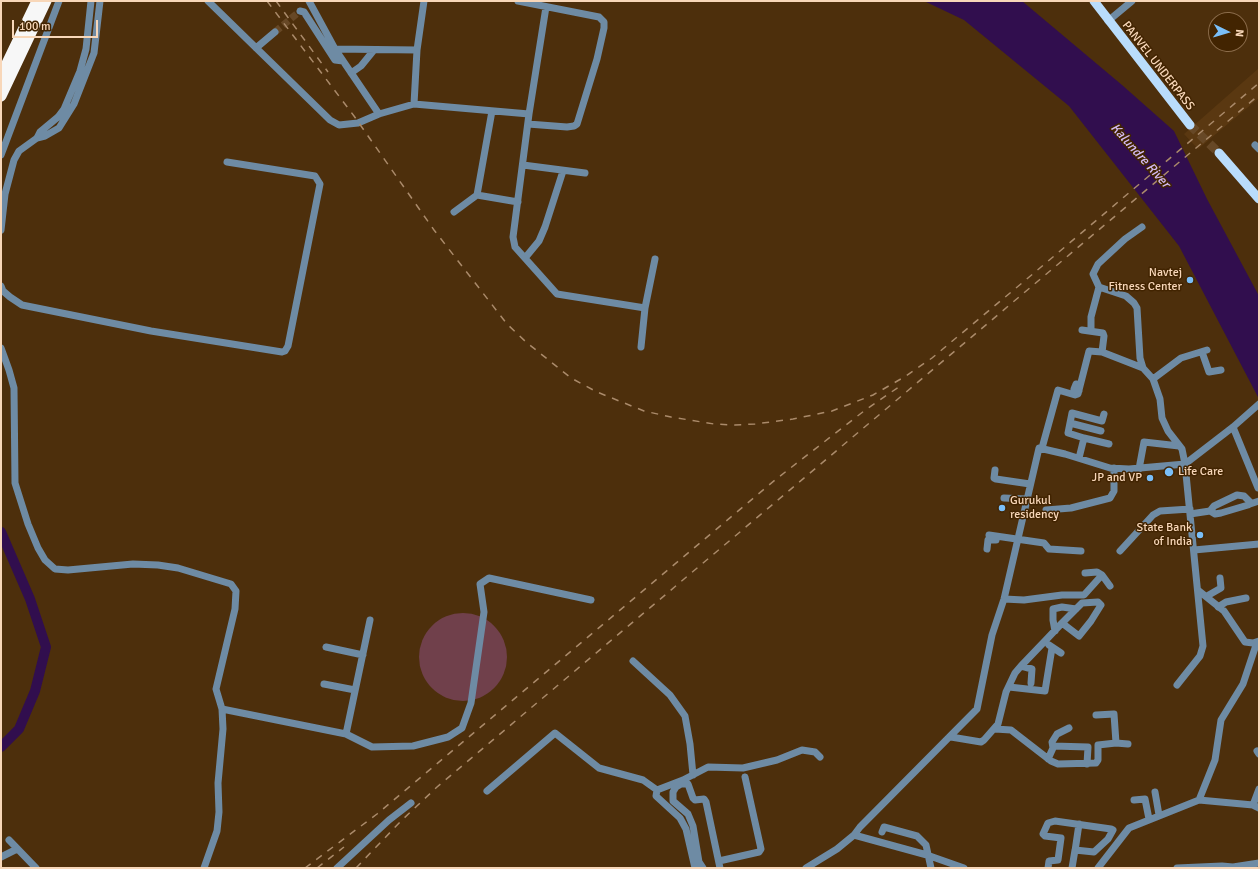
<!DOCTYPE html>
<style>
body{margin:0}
#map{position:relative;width:1260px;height:869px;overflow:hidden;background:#4d2f0c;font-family:Signika,sans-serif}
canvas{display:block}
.frame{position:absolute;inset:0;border:2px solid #f8d7b9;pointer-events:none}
.north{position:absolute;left:1208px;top:12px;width:40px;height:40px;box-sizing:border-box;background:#422401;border:1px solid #8b6c4b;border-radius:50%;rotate:95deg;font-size:11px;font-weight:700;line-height:16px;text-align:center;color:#f8d7b9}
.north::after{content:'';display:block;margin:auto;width:14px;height:18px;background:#7abff8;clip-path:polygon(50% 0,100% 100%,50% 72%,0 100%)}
.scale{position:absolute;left:12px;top:20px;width:86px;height:18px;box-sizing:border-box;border:2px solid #f8d7b9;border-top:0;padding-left:5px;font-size:12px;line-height:14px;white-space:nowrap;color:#f8d7b9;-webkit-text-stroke:3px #422401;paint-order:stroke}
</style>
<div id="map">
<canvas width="1260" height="869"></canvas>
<div class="frame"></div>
<div class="north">N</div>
<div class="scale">100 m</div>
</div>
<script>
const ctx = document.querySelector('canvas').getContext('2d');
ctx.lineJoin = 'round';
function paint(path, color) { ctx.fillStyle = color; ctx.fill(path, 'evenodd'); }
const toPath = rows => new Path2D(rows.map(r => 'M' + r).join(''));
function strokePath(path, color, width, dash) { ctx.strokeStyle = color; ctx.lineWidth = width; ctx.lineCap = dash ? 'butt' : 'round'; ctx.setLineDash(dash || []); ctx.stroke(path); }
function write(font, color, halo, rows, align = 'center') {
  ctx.font = font + ' Signika,sans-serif'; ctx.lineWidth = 3; ctx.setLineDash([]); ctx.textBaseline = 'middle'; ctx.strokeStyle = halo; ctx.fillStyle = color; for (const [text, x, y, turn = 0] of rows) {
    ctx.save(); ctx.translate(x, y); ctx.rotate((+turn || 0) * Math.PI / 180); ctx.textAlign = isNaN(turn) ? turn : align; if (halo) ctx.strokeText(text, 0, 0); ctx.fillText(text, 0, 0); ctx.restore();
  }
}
paint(toPath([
 [1259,68,1259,98,1198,149,1184,134]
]), '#5a3811');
paint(toPath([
 '419 657a44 44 0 1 1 88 0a44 44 0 1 1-88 0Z'
]), '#70404b');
paint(toPath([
 [924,1,1022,1,1122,85,1174,131,1207,199,1259,296,1259,399,1179,246,1069,106,964,20]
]), '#310e4e');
strokePath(toPath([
 [1,532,30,599,46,647,35,691,19,729,1,747]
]), '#310e4e', 10);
strokePath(toPath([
 [275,32,300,11]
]), '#674826', 7, [7, 3.5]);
strokePath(toPath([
 [1190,125,1219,153]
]), '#674826', 9, [9, 4.5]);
strokePath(toPath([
 [208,1,330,120,339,125,358,123,379,114,414,104,529,114,513,237,515,247,557,294,645,308],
 [309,1,335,49,379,114],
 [518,1,599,17,604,22,604,28,597,59,577,124,574,126,567,127,528,124],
 [300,11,304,12,335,60,343,61],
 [1108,21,1132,1],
 [256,48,275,32],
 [335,49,417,50],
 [351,73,361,66,374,50],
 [414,104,417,50,424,1],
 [529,114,546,7],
 [37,138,45,136,59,128,74,104,94,53,100,1],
 [1255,145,1259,149],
 [1,155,59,1],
 [523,165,585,173],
 [477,195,518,202],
 [454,212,477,195,492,111],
 [1142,227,1125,239,1098,264,1093,274,1099,287,1126,296,1134,303,1137,308,1140,358,1143,368,1153,379,1160,399,1162,418,1168,431,1182,449,1185,464,1203,646,1200,656,1177,685],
 [1,230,5,194,14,160,19,151,37,138,40,132,58,117,64,109,80,71,86,49,91,1],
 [525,258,539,241,545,227,563,171],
 [1,286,3,291,10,297,22,305,151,331,282,352,285,351,288,346,320,184,315,176,227,162],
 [1082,330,1103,333,1104,336,1102,352],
 [1091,330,1091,317,1099,287],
 [641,347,645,308,655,259],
 [1,348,9,370,14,388,15,483,28,524,38,548,45,560,55,569,68,570,133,564,158,565,178,568,231,584,236,591,235,609,216,689,222,709,223,729,218,783,219,812,217,831,204,868],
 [1202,352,1209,372,1221,370],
 [1153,379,1181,358,1207,350],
 [1079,391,1074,389,1076,384,1080,385],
 [1070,423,1101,431],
 [1233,427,1258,488],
 [1084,438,1068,433,1072,413,1102,421,1104,414],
 [1042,448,1058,390,1075,395,1078,394,1089,351,1102,352,1143,368],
 [1079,458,1084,438,1109,444],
 [1139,469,1144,442,1179,446],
 [995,470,994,478,996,479,1030,484],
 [1004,498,1026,499],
 [1250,504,1259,501],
 [1046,510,1071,508,1110,498,1114,491,1114,468],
 [1190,514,1210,511,1214,506,1237,495,1244,496,1250,502,1248,505,1221,513,1215,514,1210,511],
 [989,535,1044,543,1049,549,1081,551],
 [987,549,988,540,996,540],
 [1194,550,1259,544],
 [1120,551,1153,515,1160,511,1190,509],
 [1102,575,1110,586],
 [1199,591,1224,611,1245,642,1253,643,1259,641],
 [1207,596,1221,588,1220,578],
 [1004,599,1024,600,1062,595,1084,595,1102,575,1097,572,1085,573],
 [1218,607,1226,602,1246,598],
 [1055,631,1053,620,1053,609,1062,607,1076,609],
 [1049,645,1061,653],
 [326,647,363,655],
 [633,661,670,695,685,716,690,744,693,775],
 [1021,666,1032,669,1031,683],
 [324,684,355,690],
 [1009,687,1045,691,1052,648],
 [222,709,346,734,372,747,413,746,448,737,462,728,471,703,484,612,480,584,489,578,591,600],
 [1096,715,1114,714,1116,743],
 [995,729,1011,730,1051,761,1058,764,1096,763,1098,760,1098,745,1116,743,1128,744],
 [346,734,370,620],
 [951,737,981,742,984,740,998,724,1006,692,1015,673,1021,666,1044,642,1062,623,1082,603,1098,602,1101,605,1091,621,1079,636,1062,623],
 [1053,746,1088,747,1087,764],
 [1257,751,1259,754],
 [1048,759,1053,748,1052,742,1057,734,1069,728],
 [487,791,555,733,599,768,643,780,657,790],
 [1155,792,1159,815],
 [1134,800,1145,799,1149,819],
 [1199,800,1215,760,1221,720,1243,684,1257,642],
 [1253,805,1259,789],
 [882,832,884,827,917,836,926,845,931,868],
 [854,835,927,855,964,868],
 [9,840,36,868],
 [1075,851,1079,824],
 [1,857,17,849],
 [719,861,759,852,761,849,745,777],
 [337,868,389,820,411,803],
 [695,868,686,829,680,818,656,796,657,790,683,780,708,767,743,768,777,760,802,750,815,752,820,757],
 [703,868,699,862,693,826,688,814,673,801,673,792,676,787,681,784,688,784,693,798,695,800,704,799,706,802,720,868],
 [806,868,837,849,854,835,860,827,977,709,992,635,1004,599,1039,448,1065,454,1110,468,1129,469,1185,464,1233,427,1259,404],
 [1048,868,1049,861,1058,860,1061,838,1045,836,1043,834,1048,823,1055,821,1111,829,1113,830,1108,839,1094,852,1075,850,1072,868],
 [1098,868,1129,828,1199,800,1253,805,1259,808],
 [1177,868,1222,866,1233,867,1259,863]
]), '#6e8ba4', 7);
strokePath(toPath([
 [1094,1,1190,125],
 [1219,153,1259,199]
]), '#b9dcfb', 9);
strokePath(toPath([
 [1,76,37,1],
 [1,96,46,1]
]), '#f7f7f7', 11);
strokePath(toPath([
 [267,1,354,116,434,230,507,324,526,342,571,378,597,392,644,411,671,417,714,424,735,425,755,424,793,419,832,411,873,395,906,376,932,358,1034,273,1259,83],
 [276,1,328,72],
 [305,868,377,814,775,480,864,411,903,384],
 [317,868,344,847],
 [356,868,401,821,437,787,1259,95]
]), '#aa8a6a', 1.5, [7, 7]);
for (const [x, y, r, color] of [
 [1190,280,4,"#7abff8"],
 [1169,472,5,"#7abff8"],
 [1150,478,4,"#7abff8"],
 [1002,508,4,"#7abff8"],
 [1200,535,4,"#7abff8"]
]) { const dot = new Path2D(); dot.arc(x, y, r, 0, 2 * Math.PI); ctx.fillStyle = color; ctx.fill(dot); strokePath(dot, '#422401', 1.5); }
write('12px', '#f8d7b9', '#422401', [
 ["PANVEL UNDERPASS",1158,66,52]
]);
write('12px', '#f8d7b9', '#422401', [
 ["Navtej",1182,273],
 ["Fitness Center",1182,287],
 ["Life Care",1178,472,"left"],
 ["JP and VP",1142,478],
 ["Gurukul",1010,501,"left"],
 ["residency",1010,515,"left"],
 ["State Bank",1192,528],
 ["of India",1192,542]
], 'right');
write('italic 13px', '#d4baf4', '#422401', [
 ["Kalundre River",1140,156,48]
]);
</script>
